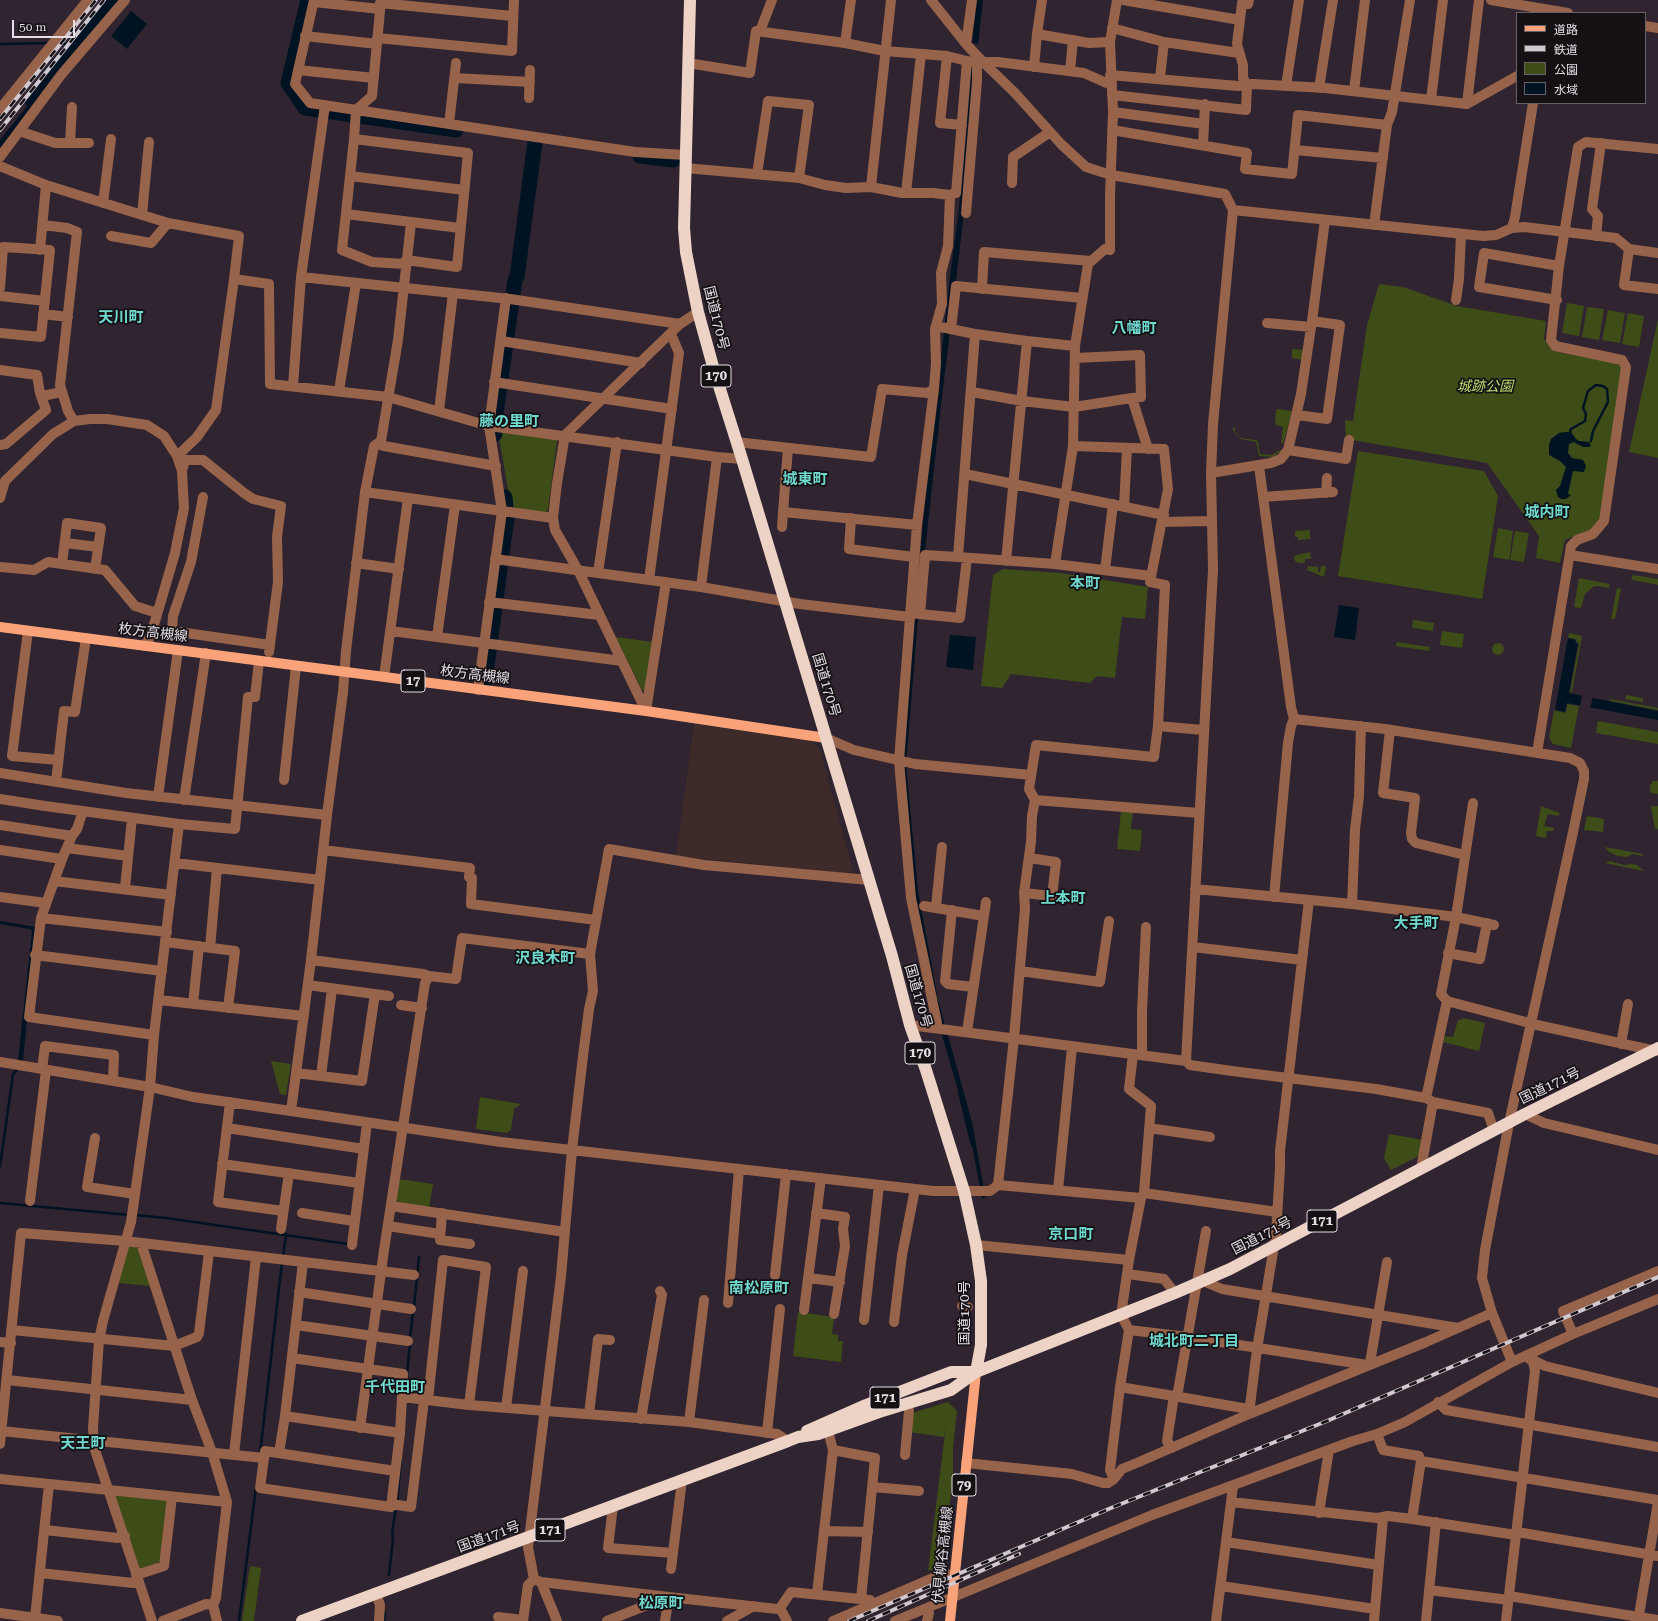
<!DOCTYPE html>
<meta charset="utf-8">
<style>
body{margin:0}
#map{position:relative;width:1658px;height:1621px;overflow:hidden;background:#2f242f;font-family:"Roboto Serif","Noto Sans JP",serif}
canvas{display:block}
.legend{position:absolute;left:1516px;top:12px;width:130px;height:92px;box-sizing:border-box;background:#141014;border:1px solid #676267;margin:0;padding:5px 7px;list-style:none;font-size:12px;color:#e4dde4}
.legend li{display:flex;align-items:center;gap:8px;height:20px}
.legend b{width:20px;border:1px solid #676267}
.scale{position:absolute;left:12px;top:20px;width:63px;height:18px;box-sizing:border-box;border:2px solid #e4dde4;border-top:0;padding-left:5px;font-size:12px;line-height:14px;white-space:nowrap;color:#e4dde4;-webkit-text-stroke:3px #141014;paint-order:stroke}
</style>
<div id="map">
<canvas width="1658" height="1621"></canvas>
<ul class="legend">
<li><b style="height:5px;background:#faa37a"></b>道路</li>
<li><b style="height:5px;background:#d0c9d0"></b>鉄道</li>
<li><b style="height:11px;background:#3e4c17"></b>公園</li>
<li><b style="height:11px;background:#001323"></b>水域</li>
</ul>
<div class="scale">50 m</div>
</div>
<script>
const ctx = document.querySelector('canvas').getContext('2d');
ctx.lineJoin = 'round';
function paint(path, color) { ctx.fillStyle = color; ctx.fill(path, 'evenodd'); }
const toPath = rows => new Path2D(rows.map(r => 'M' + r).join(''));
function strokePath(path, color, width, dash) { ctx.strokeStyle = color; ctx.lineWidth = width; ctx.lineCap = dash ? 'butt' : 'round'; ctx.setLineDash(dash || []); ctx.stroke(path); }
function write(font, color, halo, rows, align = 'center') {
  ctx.font = font + ' "Roboto Serif","Noto Sans JP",serif'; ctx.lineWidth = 3.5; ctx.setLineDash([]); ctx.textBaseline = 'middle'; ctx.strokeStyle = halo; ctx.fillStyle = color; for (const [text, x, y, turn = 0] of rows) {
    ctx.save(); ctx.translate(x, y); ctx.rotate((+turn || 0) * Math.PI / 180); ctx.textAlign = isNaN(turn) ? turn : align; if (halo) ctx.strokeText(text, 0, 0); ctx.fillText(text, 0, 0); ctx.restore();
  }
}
paint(toPath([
 [694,724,810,740,820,750,853,871,845,873,676,856]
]), '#3e2a28');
paint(toPath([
 [1379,284,1403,287,1457,306,1546,321,1544,339,1556,352,1618,363,1624,370,1600,520,1592,529,1565,540,1560,563,1536,558,1539,536,1487,463,1346,439,1345,420,1353,421,1367,325],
 [1567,303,1584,306,1579,336,1562,333],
 [1587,307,1604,309,1599,340,1582,337],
 [1608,310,1625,313,1620,343,1602,340],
 [1628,313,1644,316,1639,347,1622,344],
 [1658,319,1658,458,1629,452],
 [1292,349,1304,350,1302,360,1292,358],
 [1278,409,1291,411,1292,413,1283,444,1281,443,1283,427,1276,425,1275,422,1276,410],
 [1233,427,1235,428,1235,431,1240,438,1256,440,1258,442,1260,454,1272,455,1282,449,1283,450,1273,457,1259,456,1256,442,1240,439,1233,430],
 [498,431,555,438,557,441,548,510,545,513,511,508],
 [1358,451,1484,471,1498,496,1482,599,1338,576],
 [1498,528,1513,531,1509,560,1493,557],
 [1310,530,1310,539,1298,540,1298,537,1295,537,1295,531],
 [1515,531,1529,533,1524,562,1510,560],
 [1310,552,1311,559,1305,559,1305,563,1298,563,1294,560,1294,557,1297,555],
 [1308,566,1318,567,1318,572,1320,572,1321,566,1326,566,1324,577,1307,570],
 [1003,569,1061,573,1148,587,1145,619,1122,617,1115,678,1097,676,1090,683,1011,674,1002,688,981,686,993,575],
 [1633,575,1658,579,1658,585,1633,580,1631,578],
 [1579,578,1610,584,1609,588,1597,586,1593,587,1585,594,1581,608,1574,607],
 [1617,588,1621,589,1615,619,1611,619],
 [1413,620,1434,623,1433,631,1412,628],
 [1442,631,1464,634,1462,648,1440,645],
 [1569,633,1582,636,1572,692,1570,692,1579,643,1576,642,1577,639,1568,638],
 [616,637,653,642,646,691,642,690],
 [1397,642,1430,647,1429,651,1396,646],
 '1492 649a6 6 0 1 1 12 0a6 6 0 1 1-12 0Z',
 [1626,695,1643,698,1643,702,1625,699],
 [1610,699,1658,708,1658,710,1610,701],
 [1567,704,1579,706,1571,748,1553,744,1549,738,1554,710,1566,713],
 [1598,721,1658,732,1658,744,1596,733],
 [1653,781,1658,781,1658,794,1651,793,1650,791,1650,786],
 [1541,806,1560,813,1558,816,1548,814,1544,826,1554,828,1553,831,1547,831,1546,838,1536,836],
 [1652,806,1658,806,1658,829,1655,829,1654,824,1651,807],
 [1121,811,1133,812,1131,829,1142,830,1140,851,1117,849],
 [1587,816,1604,819,1603,832,1584,830],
 [1605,847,1643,854,1643,856,1632,854,1628,857,1618,856,1609,852],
 [1610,861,1624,865,1632,864,1637,865,1644,871,1605,863],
 [1463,1018,1485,1023,1479,1051,1443,1042,1445,1036,1453,1037,1458,1020,1461,1020],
 [271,1061,291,1064,286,1095,280,1094],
 [480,1097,521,1104,514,1109,511,1130,507,1133,476,1129],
 [1389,1134,1423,1140,1421,1155,1391,1170,1384,1158],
 [399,1179,433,1184,429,1208,400,1204,396,1199],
 [130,1245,135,1246,138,1249,150,1286,118,1283,127,1248],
 [798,1312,834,1317,832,1334,838,1335,838,1341,843,1341,841,1362,793,1356],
 [948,1402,957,1411,953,1448,953,1478,942,1566,928,1571,946,1425,944,1437,909,1432,912,1413],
 [117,1494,167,1499,169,1502,162,1561,140,1569,115,1496],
 [250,1566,261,1568,254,1621,242,1621]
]), '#3e4c17');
paint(toPath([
 [112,0,119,0,0,148,0,140],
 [977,0,983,0,978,44,972,43],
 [131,11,147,24,127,49,111,36],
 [970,64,976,65,965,205,941,405,919,605,906,765,918,891,938,1000,972,1122,985,1195,985,1198,983,1199,982,1198,968,1124,939,1025,914,896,901,768,923,521,950,277,959,209],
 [1565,432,1571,432,1576,439,1579,441,1589,442,1591,446,1589,447,1583,447,1574,442,1569,444,1568,453,1572,458,1583,460,1586,466,1584,472,1573,471,1568,494,1571,495,1566,499,1561,499,1558,497,1556,490,1560,486,1566,467,1560,461,1549,455,1549,445,1551,439,1559,433],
 [1339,605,1359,608,1355,640,1334,637],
 [950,635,976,637,973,670,946,667],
 [1568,638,1576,640,1575,643,1578,644,1569,693,1658,711,1658,720,1567,703,1565,712,1555,710],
 [0,921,36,927,23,1061,18,1061,32,931,30,929,0,924]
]), '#001323');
paint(toPath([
 [1582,695,1593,697,1590,708,1580,706]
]), '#2f242f');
strokePath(toPath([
 [56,43,74,45],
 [0,44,49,43],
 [1570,432,1571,429,1585,421,1586,414,1583,408,1588,391,1596,385,1603,386,1607,389,1608,402,1593,431,1591,441],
 [959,1092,972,1145],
 [0,1166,13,1074,17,1070],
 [0,1203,130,1215],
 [135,1215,166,1218,348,1244],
 [283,1258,286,1234],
 [414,1307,419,1257],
 [410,1338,413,1312],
 [962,1338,966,1313],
 [407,1374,410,1343],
 [260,1454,282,1262],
 [397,1502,401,1461],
 [389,1575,393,1539,392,1533,396,1507],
 [239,1621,256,1487],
 [384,1621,385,1613]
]), '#001323', 2.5);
strokePath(toPath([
 [308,0,288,83,305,108,456,130],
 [32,100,57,66,112,0],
 [640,156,673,160],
 [495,434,495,421,515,280,517,277,535,142],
 [485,681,507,517,505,497]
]), '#001323', 15);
strokePath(toPath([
 [314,0,295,84,310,103,635,152,685,155],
 [381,0,372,96,356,110,354,139,342,250,372,262,405,264],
 [931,0,966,44,972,0],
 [1123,0,1240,20],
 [1491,0,1568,13],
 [314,2,380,9],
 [380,3,512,16],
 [1645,26,1658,28],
 [1112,28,1164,42,1239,53],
 [760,31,772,0],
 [1037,34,1089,43,1110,42],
 [305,36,377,44],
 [377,38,512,51,514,0],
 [845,43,851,0],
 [966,44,982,61,1015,93,1061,144,1086,167,1111,175,1225,194,1233,210,1483,236,1496,235,1512,228,1524,227,1616,238,1629,249,1658,253],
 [947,56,940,123,962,125],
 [688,63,750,73,756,31,845,43,885,51,947,56,967,61,998,62,1084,73,1111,85],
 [1034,67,1037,34,1042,0],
 [298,70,374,78],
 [1070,71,1073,40],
 [1110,75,1238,86,1253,84,1325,88,1467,104,1479,0],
 [455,78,530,82],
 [1160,78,1164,42],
 [1286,86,1299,0],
 [1319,88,1333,0],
 [1354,91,1365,0],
 [1112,95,1246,110,1247,85,1243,78,1243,65,1237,44,1242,3,1248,4,1249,0],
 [529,98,530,70],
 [1431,100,1443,0],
 [1467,104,1517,76],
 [0,109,88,0],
 [1113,112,1204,124],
 [449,124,456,63],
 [1112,130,1247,153,1245,169,1292,174,1298,115,1387,125],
 [19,131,55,143,89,143],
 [354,139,468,153,457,267,406,260],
 [70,143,72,107],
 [1203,145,1205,104],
 [1295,150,1383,158],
 [0,157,61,75,125,0],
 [0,166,46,185,168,223,239,236,234,279,216,410,197,437,177,456],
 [685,168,799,178,825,185,846,188,871,187,902,193,933,193,950,195,956,193,967,61],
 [757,174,768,101,809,105,799,178],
 [350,176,464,190],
 [1012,183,1013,157,1050,132],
 [871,187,891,0],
 [906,193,921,54],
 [103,203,111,139],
 [966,213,977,81,977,56],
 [346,214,460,228],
 [142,215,149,142],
 [43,225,67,228,77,232,60,385,68,411,74,421],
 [1374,225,1387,125,1392,112,1410,0],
 [1512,228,1515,217,1533,103],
 [111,236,151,243,168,223],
 [1596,236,1598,216,1592,209,1601,143],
 [1629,249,1624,285,1658,289],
 [40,250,46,185],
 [301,277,510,299,680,324],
 [234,279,269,284,270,384,388,397,489,426,717,457,742,459],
 [0,288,3,247,50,250,41,337,0,333],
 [982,289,984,252,1091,261],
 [0,296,45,301],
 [1456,300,1459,279,1461,234],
 [1557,300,1479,287,1484,253,1559,266],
 [43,314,68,317],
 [1267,323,1311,327],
 [936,326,975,334],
 [951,329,956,286,1082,298],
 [501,341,641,363],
 [1075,346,1088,264,1105,249,1110,250,1110,197,1113,112,1110,42,1117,0],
 [1075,358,1140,355,1141,397,1132,398],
 [0,370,37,375,40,393,46,410,6,444,0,445],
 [494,382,672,409],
 [293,386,301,277,325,105],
 [934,389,917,525,899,761,911,898,937,1023,936,1027],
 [339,391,356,283],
 [972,392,1022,401,1074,407,1132,398,1148,449],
 [42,396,62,392],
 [439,411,453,293],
 [1297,415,1327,419,1340,325,1312,321],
 [736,442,871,457,882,389,927,393,934,389,936,363,935,329,942,304,941,273,948,246,950,195],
 [377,444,384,446,496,466],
 [788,448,783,512,917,525],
 [1288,450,1346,459,1349,440],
 [1259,466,1291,707,1294,719,1291,726,1288,743,1274,897],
 [182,471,185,460,203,460,244,493,253,499,281,506,277,537,278,582,269,652],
 [1211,473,1271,463,1281,459,1288,450,1301,394,1312,321,1325,220],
 [965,474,1164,515],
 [365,492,553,518],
 [1326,493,1327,478],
 [203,497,191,562,173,616,172,631,270,645],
 [1263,497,1333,492],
 [0,498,5,481,53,434,74,421,90,419,107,419,147,425,164,436,177,456,182,471,184,508,175,553,151,635,145,646],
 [1124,507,1127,448],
 [851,518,849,549,914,557],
 [1162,522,1212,521],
 [782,527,783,512],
 [65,543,98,547],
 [1570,555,1658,569],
 [495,559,701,587,717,457],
 [1006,561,1027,341],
 [356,563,399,569],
 [62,564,67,523,101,528,95,569],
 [1055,564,1073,446,1075,346,1027,341,975,334,958,557,1055,564,1151,576],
 [0,567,34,570,48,562,105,570,135,606,157,613],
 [1105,570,1113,504],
 [598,573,617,442],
 [649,580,679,353,671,334],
 [701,587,800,604,910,617],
 [489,602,599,615],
 [910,613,960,618,967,558],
 [920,614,925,555,958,557],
 [28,631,12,756,58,760],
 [391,631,622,661],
 [437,637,455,505],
 [384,677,408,498],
 [478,690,502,511,489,426,506,298],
 [646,711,578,570,555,530,553,518,557,483,565,435,680,324,698,312],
 [646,711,666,582],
 [1294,719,1385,729,1570,758,1580,763,1584,771,1584,779,1572,837,1509,1123,1485,1250,1482,1278,1492,1313,1512,1362],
 [1158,726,1203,730],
 [1390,730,1383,793,1415,798,1411,833,1412,839,1416,843,1465,855],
 [826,738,854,750,915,764,1031,775],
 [1537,753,1571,546,1577,540,1593,534,1604,521,1626,367,1622,360,1555,346,1551,340,1559,266,1578,147,1586,142,1658,149],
 [0,773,126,793,327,815],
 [284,780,296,666],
 [56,782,64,711,75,712,86,638],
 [158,797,178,650],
 [0,799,45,806,179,824,235,829,248,697,255,697,259,661],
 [184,800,206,653],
 [1035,800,1199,813],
 [1473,803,1456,917,1494,925],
 [83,811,77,829,72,836,62,859,41,918,29,1017,154,1035],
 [0,825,72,836],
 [67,848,128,856],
 [0,850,62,859],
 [323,850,470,868,469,877,472,878,471,904,596,920],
 [175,863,320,880],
 [54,881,171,895],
 [125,888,132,818],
 [1195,889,1352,904,1456,917,1441,994,1447,1001,1537,1025,1656,1051],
 [1024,893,1052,896,1056,862,1029,858],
 [0,897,46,903],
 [1352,904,1355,830,1359,796,1361,726],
 [924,906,984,916],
 [936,907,942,847],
 [952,910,945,981,948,984,973,987],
 [41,918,167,932],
 [166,942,235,951,228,1008],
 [1193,947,1302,960],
 [210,948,217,868],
 [1448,953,1480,959,1487,923],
 [35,955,162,971],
 [311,960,423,974,429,976,456,979,462,938,590,954],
 [1020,971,1100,982,1109,921],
 [308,985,389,996],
 [159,1000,304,1016],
 [193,1004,199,946],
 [401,1005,422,1008],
 [910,1025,1186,1061,1190,1065,1232,1071,1376,1089,1426,1098,1433,1102,1488,1113,1494,1131],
 [967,1032,986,902],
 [1621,1044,1628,1004],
 [1133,1054,1129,1089,1151,1106,1144,1193,1141,1198],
 [1142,1055,1142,1012,1146,927],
 [1186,1061,1213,570,1211,473,1213,424,1233,210],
 [0,1062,150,1087,193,1097,291,1111,501,1142,933,1191,990,1191,998,1185,1141,1198,1129,1260,1121,1315,1129,1330,1120,1387,1110,1470,1114,1479,1108,1483,1103,1483,1072,1474,966,1463],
 [42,1069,45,1046,114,1055,113,1081],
 [296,1073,362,1081,375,994],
 [321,1076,332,989],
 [1426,1098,1447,1001],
 [230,1102,218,1202,283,1211],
 [291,1111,311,960,327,815,343,692,346,651,365,492,374,446,381,441,398,340,411,223],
 [1525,1114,1544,1123,1658,1150],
 [227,1128,364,1149],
 [1149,1128,1210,1137],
 [95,1138,87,1187,135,1194],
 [222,1164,359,1183],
 [1421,1169,1433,1102],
 [998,1185,1014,1038,1025,909,1024,893,1031,842,1032,816,1035,800,1029,789,1036,745,1154,757,1158,726,1165,585,1150,582,1168,489,1164,449,1073,446],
 [1058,1190,1072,1047],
 [1144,1193,1277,1212],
 [30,1201,46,1070],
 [391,1206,565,1232],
 [302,1213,354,1221],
 [442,1213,440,1240,470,1244],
 [816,1213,845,1217,843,1229,845,1246,834,1314],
 [388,1226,440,1234],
 [281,1229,289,1173],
 [141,1243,192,1400,212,1452,227,1502],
 [352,1245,367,1123],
 [976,1245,1129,1260],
 [1128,1274,1164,1279,1175,1293],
 [775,1275,786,1174],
 [809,1278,840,1282],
 [1203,1281,1222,1289,1458,1328],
 [299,1292,411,1309],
 [728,1303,739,1169],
 [962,1306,968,1307],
 [804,1310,821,1178],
 [864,1320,879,1185],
 [894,1322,902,1255,915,1189],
 [296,1325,408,1341],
 [12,1330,174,1346,197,1337,199,1333,209,1252],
 [1129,1330,1188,1337,1367,1365],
 [1573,1334,1563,1311,1658,1271],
 [0,1342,11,1343],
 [292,1358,403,1374,402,1397,469,1405,689,1422,777,1434,788,1441],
 [1529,1358,1545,1366,1658,1393],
 [1370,1363,1387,1262],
 [7,1380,192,1400],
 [1120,1387,1174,1396],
 [1177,1397,1206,1231],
 [428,1400,443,1260,486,1267,469,1405],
 [1438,1402,1446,1410,1658,1447],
 [506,1408,523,1271],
 [589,1414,598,1339,610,1340],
 [1249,1414,1257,1349,1276,1234,1280,1168,1280,1151,1309,900],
 [285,1416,303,1262],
 [641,1419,662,1295,660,1291],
 [689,1422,704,1300],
 [360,1428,384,1250,425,983,429,976],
 [1,1431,264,1458,260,1488,391,1507,400,1433,402,1397],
 [767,1433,780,1309],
 [1377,1434,1383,1450,1419,1456,1421,1461,1412,1519],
 [0,1444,21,1233,125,1241,414,1275],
 [1172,1448,1167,1441,1174,1396,1248,1409],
 [833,1450,875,1458,861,1599],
 [279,1453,285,1416,400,1433],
 [234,1454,256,1257],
 [905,1455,909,1411,907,1403],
 [264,1458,265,1451,395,1471],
 [1421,1461,1658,1500],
 [0,1479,227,1502,216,1598,213,1605,217,1621],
 [1114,1479,1122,1469,1139,1462,1249,1414,1426,1342,1492,1313],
 [873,1487,919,1491],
 [1231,1502,1377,1518,1388,1516,1412,1519,1516,1535],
 [391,1504,411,1507,424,1400],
 [613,1506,608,1548,673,1553],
 [1319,1513,1329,1450],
 [45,1530,118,1538,125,1536],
 [824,1531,868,1532],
 [1517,1532,1658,1556],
 [1226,1542,1379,1565],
 [671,1569,682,1480],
 [40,1573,133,1583,139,1582],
 [136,1575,164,1566,172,1497],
 [534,1579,528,1547,561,1276,572,1150,583,1056,589,1009,593,991,590,954,609,849,704,865,869,880],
 [534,1579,541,1582,669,1597,665,1621],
 [541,1582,557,1621],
 [1221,1586,1375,1609],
 [1429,1590,1509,1600],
 [376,1594,380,1605,379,1621],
 [817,1594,833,1450,828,1431],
 [1509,1596,1658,1620],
 [669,1597,777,1609,780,1608,791,1592,870,1600,872,1604],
 [780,1608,787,1621],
 [927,1608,929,1613,927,1621],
 [0,1613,58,1621],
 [498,1617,523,1620],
 [35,1618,49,1484],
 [152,1621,94,1447,93,1428,99,1340,103,1321,131,1222,135,1194,150,1087,154,1035,179,824],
 [163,1621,206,1604,213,1605],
 [523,1621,528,1585,534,1579],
 [607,1621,652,1603,660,1596],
 [727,1621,754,1606],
 [833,1621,942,1574,954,1575],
 [895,1621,1152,1515,1353,1441,1377,1434,1405,1422,1512,1362,1573,1334,1658,1299],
 [1216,1621,1233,1486],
 [1374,1621,1383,1518],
 [1426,1621,1436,1522],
 [1506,1621,1535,1371,1533,1362,1526,1356],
 [1638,1621,1658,1502]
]), '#98634b', 10);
strokePath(toPath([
 [0,627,646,711,826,738],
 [950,1621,976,1372]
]), '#faa37a', 10);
strokePath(toPath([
 [690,0,684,228,686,252,698,312,714,370,742,459,892,956,910,1025,926,1070,964,1191,976,1245,981,1281,981,1345,976,1372],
 [807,1431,866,1405,951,1372,976,1372],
 [302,1621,788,1441,798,1437,818,1434,879,1412,951,1390,976,1372,1175,1293,1230,1269,1525,1114,1658,1048]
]), '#edd2c6', 12);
const rail = toPath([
 [0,119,96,0],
 [0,130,104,0],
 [849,1621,1111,1508,1327,1421,1658,1277],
 [868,1621,1019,1554]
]);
strokePath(rail, '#d0c9d0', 4);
strokePath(rail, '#141014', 2.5, [8]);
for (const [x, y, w] of [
 [716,376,30],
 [413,681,24],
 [920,1053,30],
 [1322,1221,30],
 [885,1398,30],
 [964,1485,24],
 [550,1530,30]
]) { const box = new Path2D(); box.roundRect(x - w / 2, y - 11, w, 22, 3); ctx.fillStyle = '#141014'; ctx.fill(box); strokePath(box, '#e4dde4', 1); }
write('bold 13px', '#e4dde4', null, [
 ["170",716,376],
 ["17",413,681],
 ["170",920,1053],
 ["171",1322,1221],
 ["171",885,1398],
 ["79",964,1485],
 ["171",550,1530]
]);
write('14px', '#e4dde4', '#141014', [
 ["国道170号",716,318,76],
 ["枚方高槻線",153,633,7],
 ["枚方高槻線",475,675,7],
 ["国道170号",826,685,73],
 ["国道170号",918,996,74],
 ["国道171号",1550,1086,-26],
 ["国道171号",1262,1236,-27],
 ["国道170号",965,1313,-90],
 ["国道171号",489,1537,-20],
 ["伏見柳谷高槻線",943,1555,-84]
]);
write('italic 14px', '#bedf6f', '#141014', [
 ["城跡公園",1485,387]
]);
write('bold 15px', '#6fd9ce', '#141014', [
 ["天川町",121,318],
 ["八幡町",1134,329],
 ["藤の里町",509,422],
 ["城東町",805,480],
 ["城内町",1547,513],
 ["本町",1085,584],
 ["上本町",1063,899],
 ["大手町",1416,924],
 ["沢良木町",545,959],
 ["京口町",1071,1235],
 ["南松原町",759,1289],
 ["城北町二丁目",1194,1342],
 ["千代田町",395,1388],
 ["天王町",83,1444],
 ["松原町",661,1604]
]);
</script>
